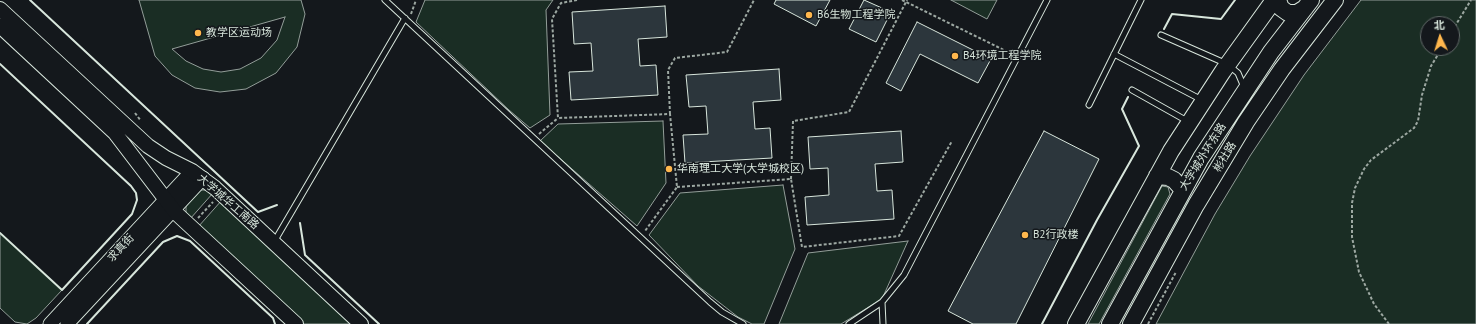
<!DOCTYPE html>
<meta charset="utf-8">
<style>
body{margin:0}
#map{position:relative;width:1476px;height:324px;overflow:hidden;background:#14181c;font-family:"PT Sans","Noto Sans SC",sans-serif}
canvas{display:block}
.north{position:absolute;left:1420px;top:16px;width:40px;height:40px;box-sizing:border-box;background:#14181c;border:1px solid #626a69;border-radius:50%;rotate:356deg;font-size:11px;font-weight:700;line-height:16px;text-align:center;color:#d8e6dc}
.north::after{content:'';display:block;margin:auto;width:14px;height:18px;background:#ffb74d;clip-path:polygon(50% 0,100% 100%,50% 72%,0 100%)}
</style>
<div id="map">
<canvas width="1476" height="324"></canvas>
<div class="north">北</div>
</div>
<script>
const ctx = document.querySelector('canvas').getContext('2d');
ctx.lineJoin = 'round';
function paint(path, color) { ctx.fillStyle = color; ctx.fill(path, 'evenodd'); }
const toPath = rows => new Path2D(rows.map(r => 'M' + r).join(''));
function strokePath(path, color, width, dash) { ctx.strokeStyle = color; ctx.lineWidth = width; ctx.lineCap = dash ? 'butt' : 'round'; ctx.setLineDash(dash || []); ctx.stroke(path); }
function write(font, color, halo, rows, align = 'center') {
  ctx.font = font + ' "PT Sans","Noto Sans SC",sans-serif'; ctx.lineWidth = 3; ctx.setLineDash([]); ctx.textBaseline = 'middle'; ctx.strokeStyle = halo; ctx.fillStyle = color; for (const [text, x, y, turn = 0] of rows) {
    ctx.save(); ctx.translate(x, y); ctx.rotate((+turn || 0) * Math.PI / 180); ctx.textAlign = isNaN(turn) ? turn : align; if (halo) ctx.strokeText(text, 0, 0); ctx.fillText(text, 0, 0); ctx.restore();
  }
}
const green = toPath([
 [139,0,301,0,305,14,297,47,276,73,246,89,220,92,195,88,172,75,155,56,139,0],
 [285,17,277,40,261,58,240,69,221,72,203,69,186,61,172,49,285,17],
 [425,0,553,0,546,10,550,115,530,128,509,110,416,22,425,0],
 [951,0,997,0,987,19,951,0],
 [1361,0,1476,0,1476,324,1156,324,1215,214,1250,156,1304,75,1361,0],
 [1428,24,1452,24,1452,48,1428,48,1428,24],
 [663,121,666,183,637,226,540,141,558,124,663,121],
 [783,185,795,249,764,324,752,324,738,317,698,286,649,235,680,193,783,185],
 [1162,186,1168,187,1170,194,1099,324,1088,324,1162,186],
 [199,190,207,190,213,193,190,219,186,213,186,205,199,190],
 [222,200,355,324,302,324,198,227,222,200],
 [0,233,62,290,36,318,27,324,15,322,0,308,0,233],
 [908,241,882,299,841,324,779,324,808,253,908,241]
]);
paint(green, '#1a2d24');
strokePath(green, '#939e99', 1);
const building = toPath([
 [776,0,830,0,816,26,774,4,776,0],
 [864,0,891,12,876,42,849,29,864,0],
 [665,6,667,37,638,39,640,66,656,65,658,95,571,100,569,72,593,71,591,43,574,44,572,12,665,6],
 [917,22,991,59,978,83,920,54,901,91,886,83,917,22],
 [779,69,781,100,753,102,755,129,770,128,772,158,685,163,683,135,708,134,706,106,689,107,686,75,779,69],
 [901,131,903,162,875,164,877,191,892,190,894,219,807,225,805,197,829,195,828,168,810,169,808,137,901,131],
 [1044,131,1099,159,1016,324,973,324,948,311,1044,131]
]);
paint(building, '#2c363c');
strokePath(building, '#d8e6dc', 1);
const service = toPath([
 [385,0,710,302,722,312,743,324],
 [1161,35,1227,64,1238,73,1244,87],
 [1114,54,1202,100],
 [1132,90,1189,122],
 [1089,105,1141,0],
 [274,242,405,18],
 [882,302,883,324],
 [849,324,882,302,904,275,1047,0]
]);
const tertiary = toPath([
 [50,324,192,171],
 [67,324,203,178]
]);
const secondary = toPath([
 [0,9,148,146,166,158,192,171,215,188,361,324],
 [0,26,115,133,176,213,296,324]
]);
const primary = toPath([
 [1278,0,1281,8,1288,13,1297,13,1305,8],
 [1157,176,1168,177,1174,180,1183,190],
 [1076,324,1171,151,1223,71,1274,0],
 [1110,324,1201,158,1271,52,1311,0],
 [1131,324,1196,205,1246,122,1282,69,1335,0]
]);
strokePath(service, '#d8e6dc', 7);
strokePath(tertiary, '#d8e6dc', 15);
strokePath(secondary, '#d8e6dc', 16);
strokePath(primary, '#d8e6dc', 18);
strokePath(toPath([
 [577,0,561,3,552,19,558,118,670,114,677,187,645,231],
 [902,0,1010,53],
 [411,14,416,0],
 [1452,31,1471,0],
 [135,113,141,121],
 [670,114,668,70,675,58,727,52,754,0],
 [539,134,558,118],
 [791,179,793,121,849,112,907,0],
 [677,187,791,179,802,247,899,236,952,141],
 [198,218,213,202],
 [1148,324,1176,272],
 [1389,324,1374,304,1359,272,1352,237,1352,203,1355,188,1364,169,1371,160,1414,128,1418,121,1422,95,1431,66,1442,48]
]), '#9da8a2', 2, [3, 2]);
strokePath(service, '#14181c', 5);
strokePath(tertiary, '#14181c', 13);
strokePath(secondary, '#14181c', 14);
strokePath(primary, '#14181c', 16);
strokePath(toPath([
 [30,0,258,212,277,205],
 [1164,29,1172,14,1221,19,1235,0],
 [0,64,131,186,136,193,137,200,132,214,62,290,0,233],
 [300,223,305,255,379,324],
 [87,324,163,242,177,236,190,241,273,318,275,324],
 [1042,324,1097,220,1139,146,1122,109,1128,97]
]), '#d8e6dc', 2);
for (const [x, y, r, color] of [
 [809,15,4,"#ffb74d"],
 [198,33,4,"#ffb74d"],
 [955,56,4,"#ffb74d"],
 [669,169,4,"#ffb74d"],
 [1025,235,4,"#ffb74d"]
]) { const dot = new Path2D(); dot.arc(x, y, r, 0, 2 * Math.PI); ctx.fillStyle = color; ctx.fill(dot); strokePath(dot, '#14181c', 1.5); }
write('11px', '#d8e6dc', '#14181c', [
 ["B6生物工程学院",817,15],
 ["教学区运动场",206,33],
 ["B4环境工程学院",963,56],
 ["华南理工大学(大学城校区)",677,169],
 ["B2行政楼",1033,235]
], 'left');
write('11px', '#d8e6dc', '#14181c', [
 ["大学城外环东路",1203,157,-58],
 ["彬社路",1225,157,-59],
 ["大学城华工南路",228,202,41],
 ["求真街",121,248,-47]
]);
</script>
